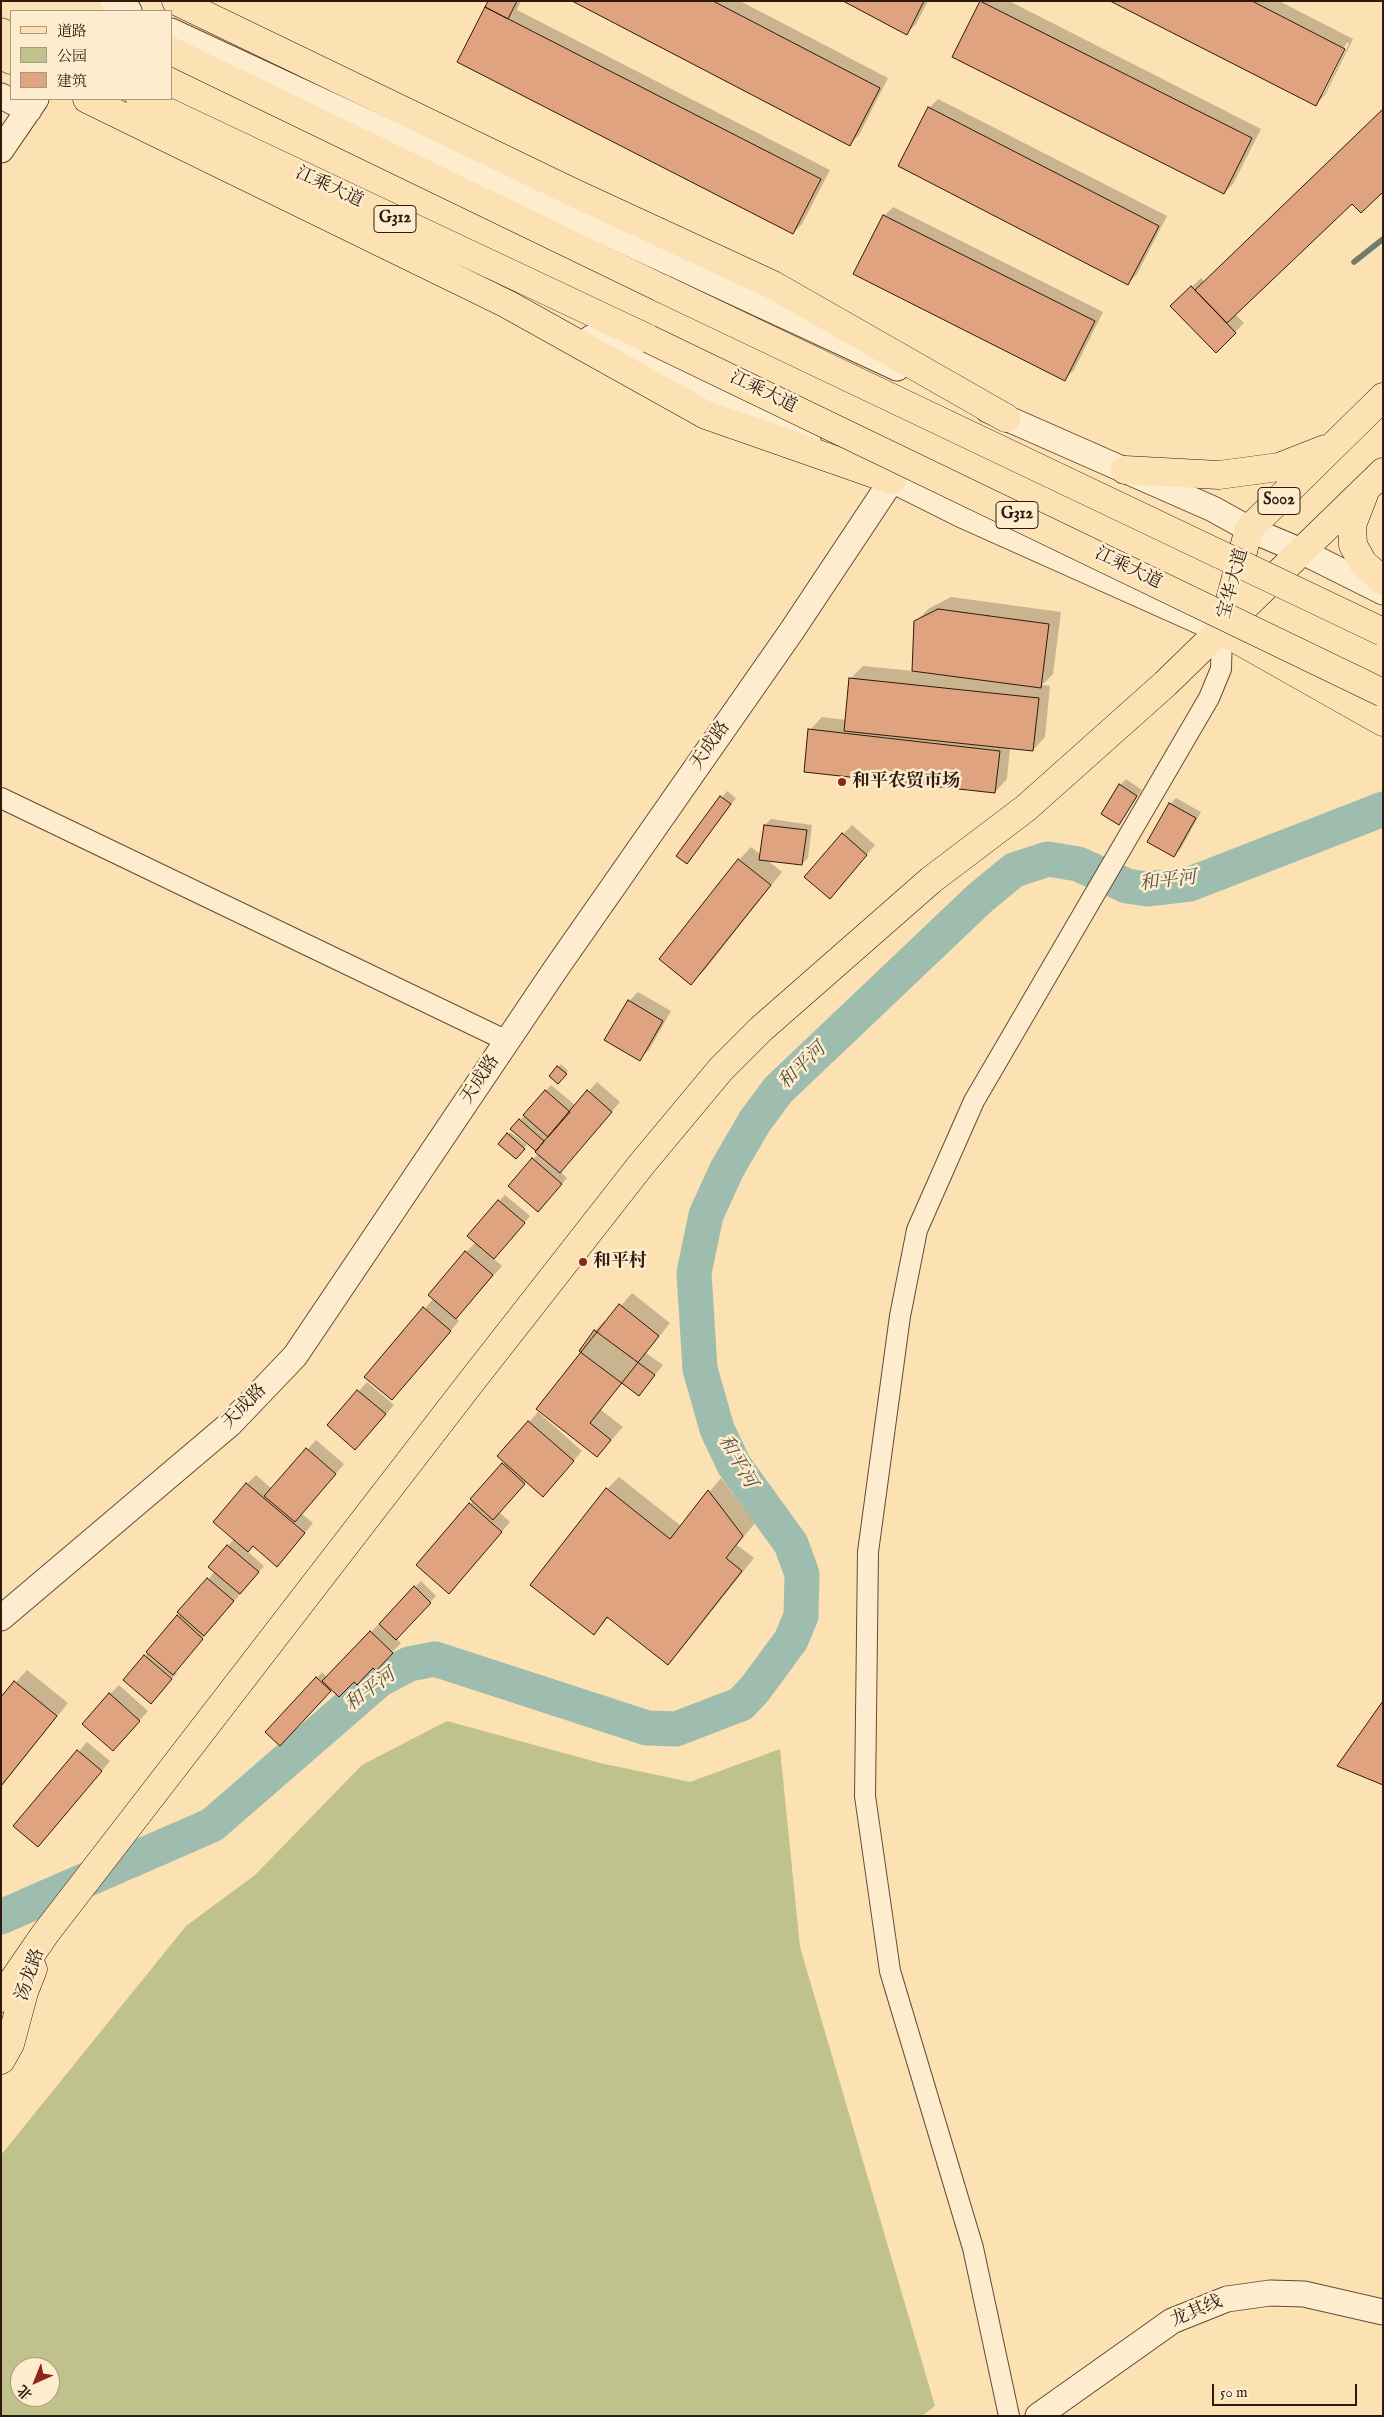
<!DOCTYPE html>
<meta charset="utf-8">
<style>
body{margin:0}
#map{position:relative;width:1384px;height:2417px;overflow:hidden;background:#fce1b3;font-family:"IM FELL English","Noto Serif SC",serif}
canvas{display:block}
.frame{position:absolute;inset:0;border:2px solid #2f1a0d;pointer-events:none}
.legend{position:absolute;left:10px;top:10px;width:162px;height:90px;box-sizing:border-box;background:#fdecce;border:1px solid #ab9881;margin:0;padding:6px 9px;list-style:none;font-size:15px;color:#2f1a0d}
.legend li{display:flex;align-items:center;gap:10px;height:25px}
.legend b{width:25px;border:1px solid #ab9881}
.north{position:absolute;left:10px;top:2357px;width:50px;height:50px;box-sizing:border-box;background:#fdecce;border:1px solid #ab9881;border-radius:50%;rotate:224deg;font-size:14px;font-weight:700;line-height:20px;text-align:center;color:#2f1a0d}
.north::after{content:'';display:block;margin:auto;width:18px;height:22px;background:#8f2418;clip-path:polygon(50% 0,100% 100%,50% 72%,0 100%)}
.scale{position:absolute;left:1212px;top:2384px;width:145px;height:22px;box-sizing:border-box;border:2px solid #2f1a0d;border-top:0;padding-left:6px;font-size:15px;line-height:18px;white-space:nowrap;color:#2f1a0d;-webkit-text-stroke:4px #fdecce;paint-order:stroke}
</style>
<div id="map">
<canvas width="1384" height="2417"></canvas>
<div class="frame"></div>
<ul class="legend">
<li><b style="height:6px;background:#fce1b3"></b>道路</li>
<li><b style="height:14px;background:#c0c28b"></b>公园</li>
<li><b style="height:14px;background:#dfa37f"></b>建筑</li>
</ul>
<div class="north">北</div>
<div class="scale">50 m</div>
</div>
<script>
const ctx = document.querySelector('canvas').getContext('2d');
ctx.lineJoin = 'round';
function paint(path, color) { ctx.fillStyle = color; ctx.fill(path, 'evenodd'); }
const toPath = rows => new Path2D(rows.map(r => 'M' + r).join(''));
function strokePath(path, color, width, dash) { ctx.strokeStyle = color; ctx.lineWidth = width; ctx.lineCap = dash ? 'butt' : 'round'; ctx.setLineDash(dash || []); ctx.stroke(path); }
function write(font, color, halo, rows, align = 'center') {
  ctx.font = font + ' "IM FELL English","Noto Serif SC",serif'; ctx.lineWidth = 5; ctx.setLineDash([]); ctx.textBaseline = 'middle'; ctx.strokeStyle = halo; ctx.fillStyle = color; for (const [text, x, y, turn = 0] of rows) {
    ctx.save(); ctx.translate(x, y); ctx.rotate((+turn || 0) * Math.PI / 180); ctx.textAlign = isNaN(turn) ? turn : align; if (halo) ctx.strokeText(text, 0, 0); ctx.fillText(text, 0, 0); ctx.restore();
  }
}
paint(toPath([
 [447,1721,600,1763,690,1782,780,1749,800,1947,935,2406,922,2416,1,2416,1,2155,186,1926,255,1875,362,1765],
 [20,2367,50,2367,50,2397,20,2397]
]), '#c0c28b');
paint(toPath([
 [489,1,521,1,517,10,830,170,802,224,793,233,459,62],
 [575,1,740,1,888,78,859,135,850,144],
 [846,1,928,1,916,24,907,33],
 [982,1,1009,1,1261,129,1233,184,1224,193,954,57],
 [1113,1,1279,1,1353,39,1325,95,1316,104],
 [1347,42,1349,44,1323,95,1320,95],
 [938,99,1167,216,1137,274,1128,283,929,108],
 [1352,202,1235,314,1244,323,1216,351,1172,306,1201,278,1204,282],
 [893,207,1103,312,1074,370,1065,379,884,216],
 [951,597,1061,612,1053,674,1042,685,1050,686,1045,737,1033,750,1010,747,1007,779,995,792,810,730,822,717,846,720,851,678,863,666,913,671,916,622,928,609],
 [1126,779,1142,790,1119,824,1120,785],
 [727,791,736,798,687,863,677,856],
 [1176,798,1201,812,1180,850,1174,856,1170,804],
 [771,819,812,825,808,858,802,864,766,859,782,872,704,971,691,983,739,860,751,847,761,855,765,825],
 [852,825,875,845,839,888,843,834],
 [638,992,671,1011,649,1050,639,1059,629,1001],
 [561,1064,568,1071,558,1083,550,1076],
 [597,1082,620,1102,560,1171,567,1178,544,1205,533,1159,539,1153,512,1129,551,1085,576,1106],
 [510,1132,527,1145,516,1157,500,1143],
 [505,1195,530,1216,493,1258,502,1266,456,1318,459,1321,392,1399,366,1376,434,1298,466,1252,476,1242,499,1201],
 [632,1293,670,1323,646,1353,663,1365,639,1395,622,1382,601,1410,623,1427,597,1456,538,1409,582,1353,580,1351,595,1331,604,1321,606,1323],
 [367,1382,394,1405,364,1439,329,1425],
 [538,1412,582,1451,552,1486,527,1481,499,1512,510,1522,458,1583,470,1504,473,1501,471,1499,505,1462,499,1456],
 [316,1440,344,1464,302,1514,313,1523,286,1556,253,1545,247,1551,264,1566,175,1671,177,1673,157,1697,145,1656,215,1571,228,1546,234,1539,247,1484,256,1475,272,1489],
 [619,1477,681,1526,721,1478,755,1523,737,1545,754,1558,680,1651,668,1664,609,1617,594,1634,607,1489],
 [421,1581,436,1596,396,1638,401,1643,376,1669,373,1666,354,1681,332,1689,286,1738,317,1678,322,1672,327,1677],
 [27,1670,68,1703,1,1787,1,1699],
 [119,1685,148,1711,122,1741,110,1694],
 [87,1742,110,1761,47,1836,15,1826]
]), '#0003');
strokePath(toPath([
 [1354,262,1383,239]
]), '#727c6e', 5.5);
strokePath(toPath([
 [1,1917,212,1825,379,1680,409,1664,435,1659,647,1728,676,1729,741,1704,755,1689,791,1640,801,1616,802,1574,791,1544,734,1465,717,1429,700,1369,694,1273,706,1215,727,1169,755,1121,778,1090,980,898,1014,870,1048,859,1078,864,1127,886,1147,889,1190,884,1383,809]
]), '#9fbdae', 35);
const building = toPath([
 [488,1,517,1,508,19,485,7,488,1],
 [572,1,713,1,880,88,850,146,572,1],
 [843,1,924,1,907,35,843,1],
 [980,1,1252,138,1224,194,952,57,980,1],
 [1110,1,1252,1,1345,49,1316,106,1110,1],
 [485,7,821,179,793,234,457,62,485,7],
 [928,107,1159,226,1128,285,898,166,928,107],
 [1383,109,1383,192,1361,213,1352,204,1227,323,1195,290,1383,109],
 [883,215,1095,321,1065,381,853,274,883,215],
 [1191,286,1236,333,1216,353,1170,306,1191,286],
 [938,609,1049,624,1041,688,912,671,914,621,938,609],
 [849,678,1039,698,1033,751,844,731,849,678],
 [808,729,1000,751,995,793,804,772,808,729],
 [1119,784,1137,796,1119,825,1101,814,1119,784],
 [720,796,731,804,687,864,676,856,720,796],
 [1169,803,1196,818,1174,857,1147,842,1169,803],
 [764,825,807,830,802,865,759,860,764,825],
 [842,833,867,855,830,899,804,877,842,833],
 [738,859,771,885,691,985,659,959,738,859],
 [628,1000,663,1021,640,1061,604,1040,628,1000],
 [557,1066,567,1074,558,1084,549,1076,557,1066],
 [545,1090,570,1112,548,1137,523,1115,545,1090],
 [587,1090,612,1112,560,1173,535,1152,587,1090],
 [519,1119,544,1141,536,1151,510,1129,519,1119],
 [507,1133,525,1149,516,1159,498,1144,507,1133],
 [532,1158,562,1184,538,1212,508,1186,532,1158],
 [498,1200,525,1223,494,1259,467,1236,498,1200],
 [465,1251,493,1275,456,1319,428,1295,465,1251],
 [619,1304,659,1336,590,1423,611,1440,597,1457,536,1409,619,1304],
 [423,1307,451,1331,392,1400,364,1377,423,1307],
 [594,1330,655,1375,639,1396,579,1351,594,1330],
 [357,1390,386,1414,355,1450,327,1425,357,1390],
 [528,1421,574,1461,543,1497,497,1456,528,1421],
 [306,1448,336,1474,295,1522,264,1496,306,1448],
 [502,1463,525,1484,493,1520,470,1499,502,1463],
 [246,1483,305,1533,277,1567,253,1546,248,1552,213,1522,246,1483],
 [606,1488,670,1539,708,1490,743,1536,726,1558,742,1571,668,1665,607,1617,594,1635,530,1585,606,1488],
 [469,1503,502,1532,449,1594,416,1565,469,1503],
 [227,1545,259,1572,240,1594,208,1567,227,1545],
 [207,1578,234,1601,204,1636,177,1612,207,1578],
 [414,1586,431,1603,396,1640,379,1624,414,1586],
 [177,1615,203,1639,173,1675,146,1652,177,1615],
 [370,1631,393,1653,376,1671,373,1668,357,1685,354,1682,339,1697,322,1681,370,1631],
 [144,1655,172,1679,151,1704,123,1680,144,1655],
 [316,1677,331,1691,280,1746,265,1732,316,1677],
 [14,1681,57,1716,1,1786,1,1697,14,1681],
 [109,1693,140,1721,113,1751,82,1724,109,1693],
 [1383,1701,1383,1785,1337,1766,1383,1701],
 [77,1750,102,1771,38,1847,13,1826,77,1750]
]);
paint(building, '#dfa37f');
strokePath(building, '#2f1a0d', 1);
const minor = toPath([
 [1,798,507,1041],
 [1009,2416,973,2248,890,1971,865,1796,868,1552,900,1316,917,1230,974,1101,1209,698,1221,669,1222,631]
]);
const tertiary = toPath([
 [107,1,129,11],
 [171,31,897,368],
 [1,96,29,110],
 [1,150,36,99],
 [591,338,808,440],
 [988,410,1213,509,1249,529,1301,551,1383,592],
 [878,473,962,515,1237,638],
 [1,1618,230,1424,295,1356,555,970,791,632,892,480],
 [1038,2416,1172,2321,1227,2299,1270,2293,1304,2294,1383,2312]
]);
const primary = toPath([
 [1125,470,1219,475,1279,467,1325,449],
 [1364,494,1352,525,1353,545,1363,563,1383,581],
 [1222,630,1249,529,1383,397],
 [1,1998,45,1934,471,1382,641,1165,721,1069,761,1029,931,880,1026,808,1165,684,1383,472],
 [1,2060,10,2044,24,1992,33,1969]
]);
const trunk = toPath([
 [176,1,570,191,773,285,1006,418],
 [1,32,11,37],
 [171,51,663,289],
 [1,55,11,60],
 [87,99,507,304,706,415,892,480],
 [140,99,649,339],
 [1222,631,1383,722]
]);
strokePath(minor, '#624c36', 22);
strokePath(tertiary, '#624c36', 27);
strokePath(primary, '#2f1a0d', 29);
strokePath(trunk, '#2f1a0d', 29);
strokePath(minor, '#fdecce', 20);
strokePath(tertiary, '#fdecce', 25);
strokePath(primary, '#fce1b3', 28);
strokePath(trunk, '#fce1b3', 28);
const trunkBridge = toPath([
 [80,7,89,11],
 [663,289,1383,632],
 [649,339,1383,693]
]);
strokePath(trunkBridge, '#2f1a0d', 29, []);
strokePath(trunkBridge, '#fce1b3', 28);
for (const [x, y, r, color] of [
 [842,782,5,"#8f2418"],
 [583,1262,5,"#8f2418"]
]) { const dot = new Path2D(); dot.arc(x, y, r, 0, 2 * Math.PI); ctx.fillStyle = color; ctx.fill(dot); strokePath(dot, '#fdecce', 2); }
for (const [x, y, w] of [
 [395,219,42],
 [1279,501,42],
 [1017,515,42]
]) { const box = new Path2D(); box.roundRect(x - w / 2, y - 13.5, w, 27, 4); ctx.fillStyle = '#fdecce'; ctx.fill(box); strokePath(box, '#2f1a0d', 1); }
write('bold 16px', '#2f1a0d', null, [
 ["G312",395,219],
 ["S002",1279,501],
 ["G312",1017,515]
]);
write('18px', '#2f1a0d', '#fdecce', [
 ["江乘大道",329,188,25],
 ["江乘大道",763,393,26],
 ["江乘大道",1128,569,26],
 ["宝华大道",1234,584,-75],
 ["天成路",711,746,-55],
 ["天成路",481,1080,-56],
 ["天成路",245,1407,-45],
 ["汤龙路",31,1975,-71],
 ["龙其线",1197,2312,-23]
]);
write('bold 18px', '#2f1a0d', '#fdecce', [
 ["和平农贸市场",852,782],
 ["和平村",593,1262]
], 'left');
write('italic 19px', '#565345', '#fdecce', [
 ["和平河",1168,882,-7],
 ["和平河",803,1067,-44],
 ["和平河",736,1462,60],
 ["和平河",371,1691,-37]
]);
</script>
